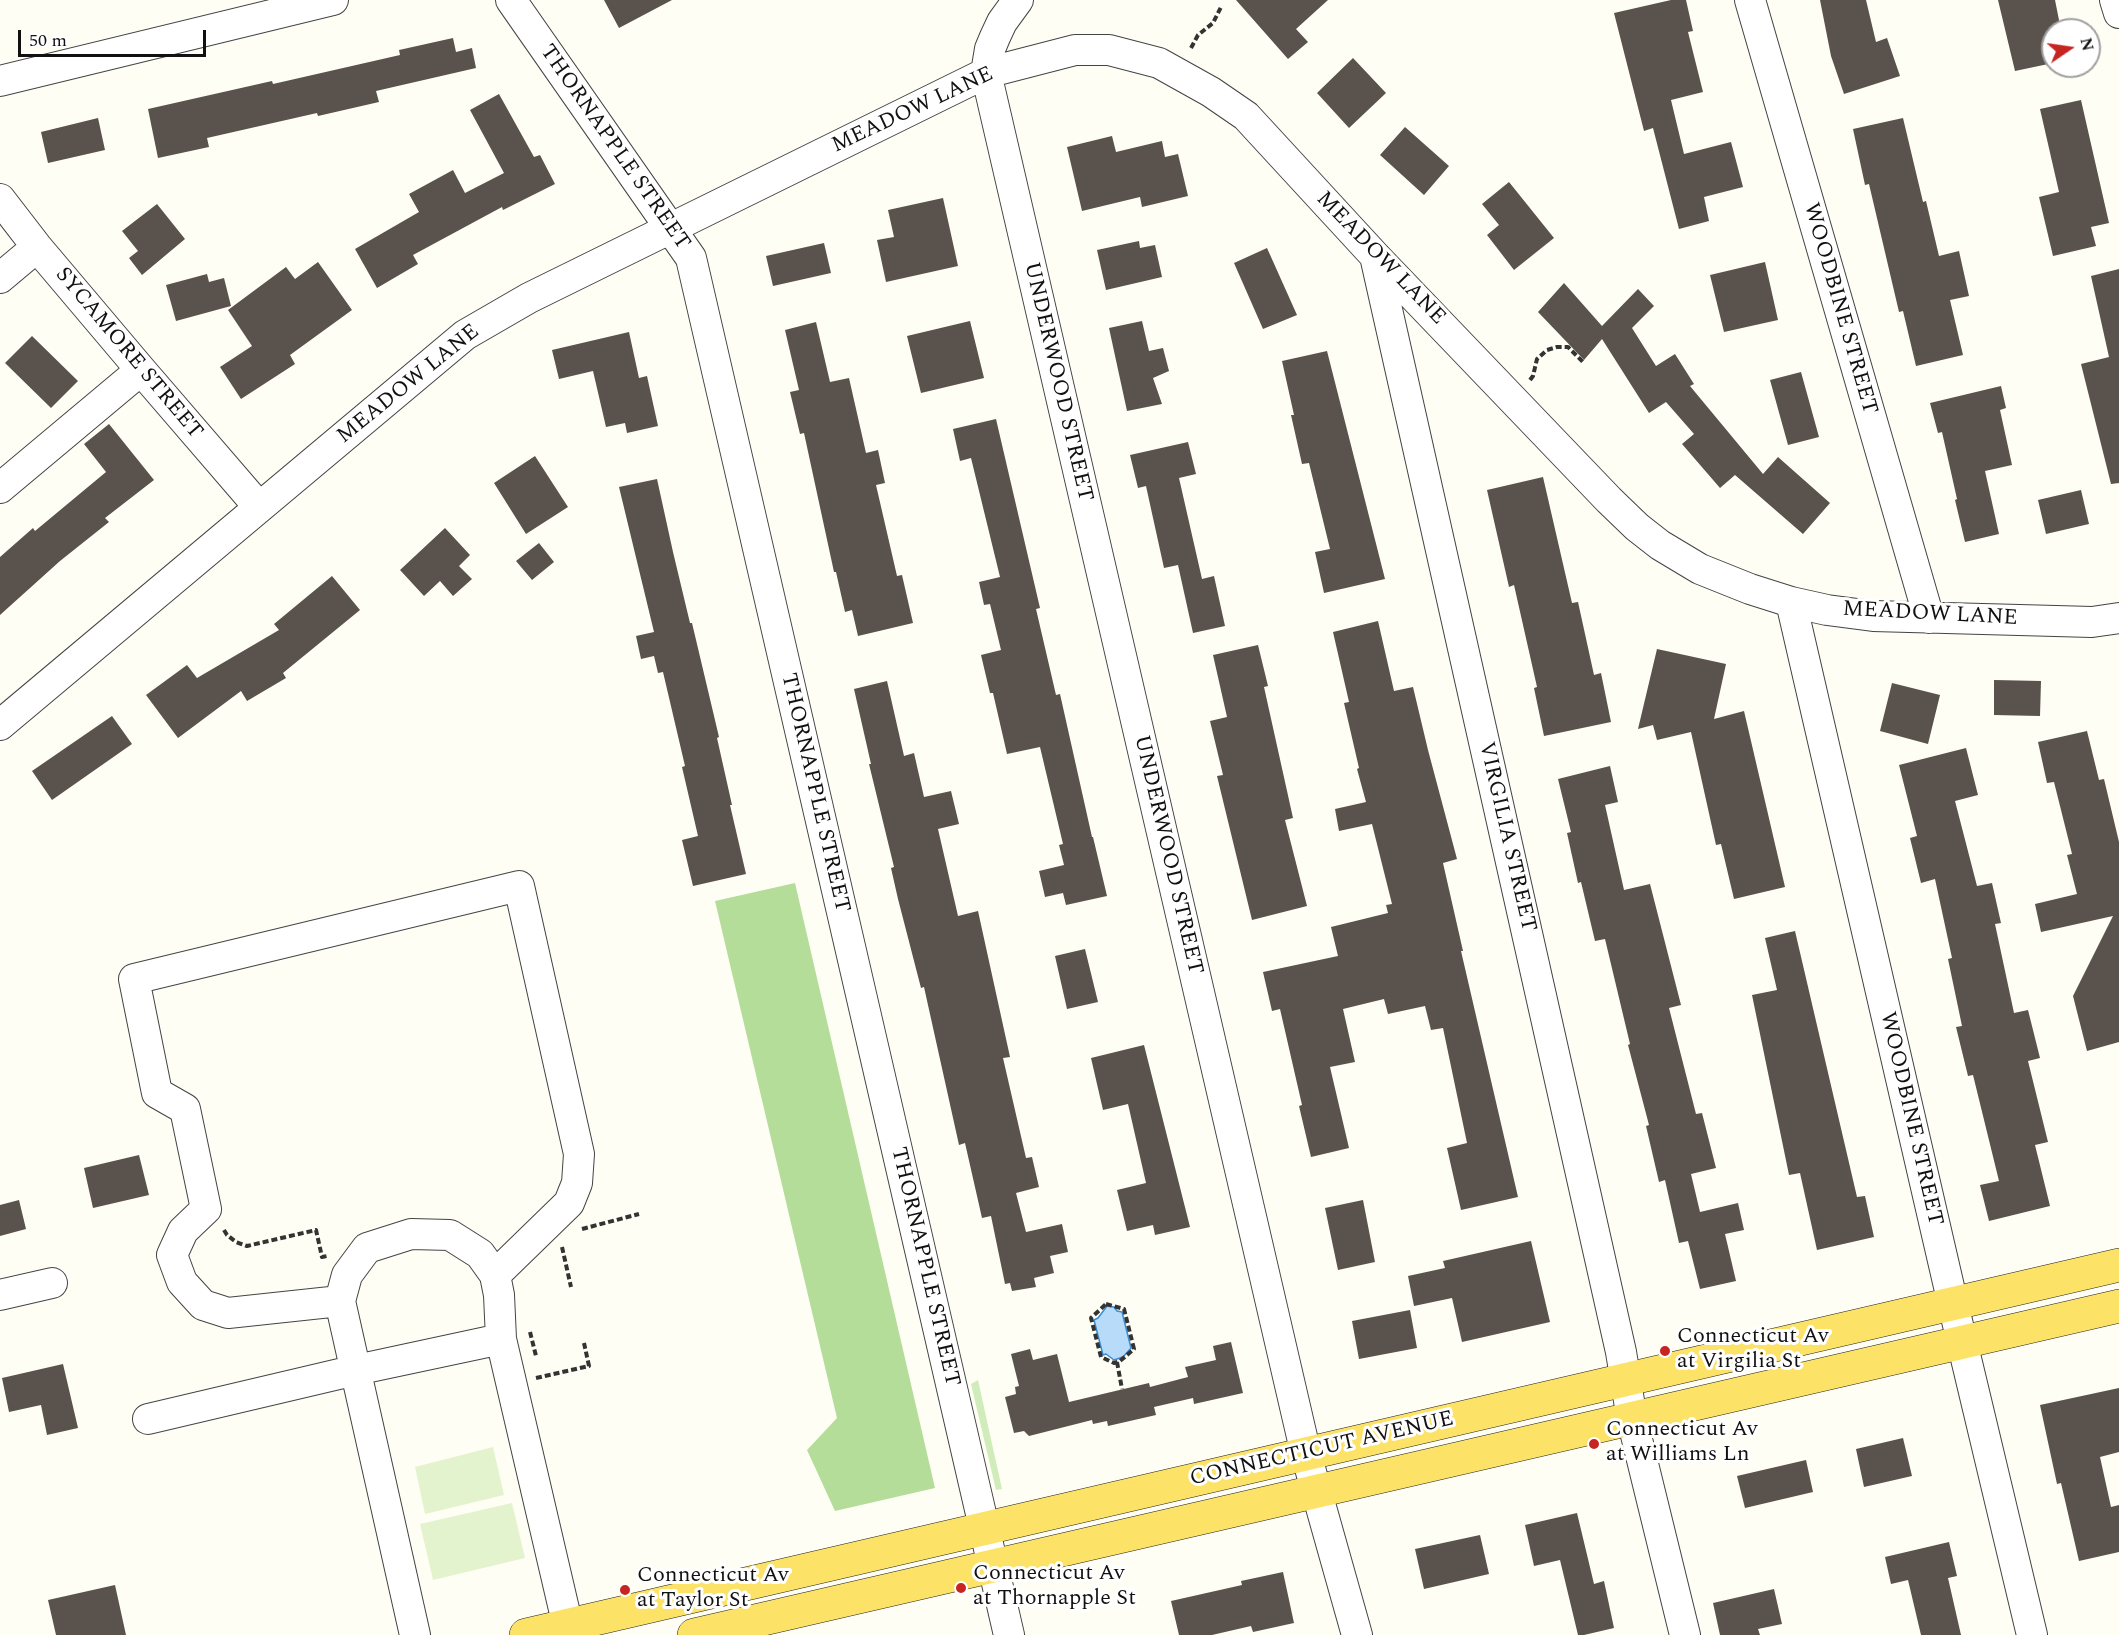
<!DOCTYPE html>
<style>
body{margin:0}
#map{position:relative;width:2119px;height:1635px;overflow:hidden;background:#fffef4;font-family:Spectral,serif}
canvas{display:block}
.north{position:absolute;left:2041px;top:18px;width:60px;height:60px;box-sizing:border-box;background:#fff;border:2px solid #a0a0a0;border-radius:50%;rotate:77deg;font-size:16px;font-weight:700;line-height:24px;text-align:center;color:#111}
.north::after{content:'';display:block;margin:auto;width:21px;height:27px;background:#c72522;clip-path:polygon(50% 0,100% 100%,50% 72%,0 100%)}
.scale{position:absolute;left:18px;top:30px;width:188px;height:27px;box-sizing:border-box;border:3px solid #111;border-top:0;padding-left:8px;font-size:18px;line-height:21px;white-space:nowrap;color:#111;-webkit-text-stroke:4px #fff;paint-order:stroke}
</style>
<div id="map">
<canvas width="2119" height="1635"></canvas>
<div class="north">N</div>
<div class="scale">50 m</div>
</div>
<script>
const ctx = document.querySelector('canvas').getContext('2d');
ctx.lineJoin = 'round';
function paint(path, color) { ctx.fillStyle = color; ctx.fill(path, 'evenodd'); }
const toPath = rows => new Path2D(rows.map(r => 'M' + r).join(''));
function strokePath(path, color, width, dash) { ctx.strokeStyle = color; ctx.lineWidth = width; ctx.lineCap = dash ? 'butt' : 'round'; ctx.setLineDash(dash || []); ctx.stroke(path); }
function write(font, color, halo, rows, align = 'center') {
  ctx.font = font + ' Spectral,serif'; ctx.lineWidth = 6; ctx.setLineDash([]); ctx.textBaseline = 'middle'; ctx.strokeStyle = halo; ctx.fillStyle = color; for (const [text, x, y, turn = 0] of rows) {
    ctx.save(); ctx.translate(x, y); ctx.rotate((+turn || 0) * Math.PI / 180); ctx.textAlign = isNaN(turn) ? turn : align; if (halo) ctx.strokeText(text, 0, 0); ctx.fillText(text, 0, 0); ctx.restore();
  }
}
paint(toPath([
 [978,1380,1002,1489,996,1490,971,1384]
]), '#d1ecbb');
paint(toPath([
 [795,883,935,1488,835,1511,807,1450,837,1418,715,901]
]), '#b4dd9a');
paint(toPath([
 [493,1447,504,1495,425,1514,415,1467],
 [512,1503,525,1558,433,1580,420,1524]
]), '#e3f3cd');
const water = toPath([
 [1107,1306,1114,1307,1117,1311,1122,1312,1131,1348,1123,1357,1114,1360,1106,1354,1103,1355,1094,1320,1098,1318,1107,1306]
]);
paint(water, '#b7dbf8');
strokePath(water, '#3b8cd2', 1.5);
paint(toPath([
 [604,0,672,0,619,28],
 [1236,0,1328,0,1296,29,1308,42,1288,59],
 [1671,0,1686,0,1693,31,1688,32,1703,92,1671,100,1684,154,1731,142,1743,187,1704,197,1709,221,1679,229,1653,128,1644,131,1614,13],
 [1820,0,1866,0,1876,42,1887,38,1900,76,1844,94,1831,56],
 [1998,0,2055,0,2061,30,2053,30,2053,63,2015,71],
 [453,38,456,52,472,48,476,68,376,91,379,102,318,116,317,113,207,138,209,147,158,158,148,109,272,81,273,84,400,55,399,50],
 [1353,58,1386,93,1349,128,1317,93],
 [499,94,534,157,540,155,555,184,503,210,502,207,413,255,418,264,377,288,355,249,419,212,409,194,453,170,465,193,504,173,470,110],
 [2081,100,2109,223,2091,227,2096,246,2053,256,2039,197,2059,192,2040,109],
 [98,118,105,150,48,163,41,132],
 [1903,118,1923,202,1926,201,1939,256,1959,251,1969,296,1950,300,1963,355,1916,366,1903,311,1899,312,1869,184,1865,185,1853,129],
 [1405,127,1449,166,1424,195,1380,155],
 [1112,136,1116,152,1162,141,1165,157,1178,154,1188,196,1142,207,1140,197,1082,211,1067,147],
 [1509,182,1554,238,1514,270,1487,235,1499,225,1482,204],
 [943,198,958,266,886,282,877,240,894,237,888,210],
 [157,204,185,239,142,275,129,258,138,251,122,231],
 [1139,241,1140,248,1155,245,1162,277,1106,290,1097,250],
 [824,243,831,273,773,286,766,256],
 [1267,248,1297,315,1263,329,1234,263],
 [318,262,352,310,290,355,295,364,241,399,220,367,252,346,228,310,286,267,295,279],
 [1765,262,1778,320,1724,332,1710,275],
 [2119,269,2119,483,2111,484,2081,364,2109,357,2091,276],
 [207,274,209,282,224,278,231,306,176,321,166,285],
 [1564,283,1602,326,1638,289,1654,306,1632,328,1656,366,1675,354,1694,384,1690,386,1763,474,1778,457,1830,503,1803,534,1735,475,1720,488,1682,444,1694,434,1666,402,1649,413,1602,339,1584,360,1538,312],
 [970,321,984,378,921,393,907,336],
 [1142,321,1149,351,1163,348,1169,371,1153,378,1162,404,1127,411,1109,328],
 [816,322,830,382,849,378,866,453,878,450,885,483,876,485,897,576,902,575,913,623,858,636,852,610,845,612,836,572,834,572,804,433,800,434,790,392,799,390,785,330],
 [629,332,639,378,647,376,658,426,627,433,625,423,606,427,593,371,559,379,552,350],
 [32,336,78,381,51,408,5,363],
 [1327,351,1385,579,1324,593,1315,552,1330,549,1309,463,1302,464,1291,415,1294,415,1282,361],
 [1801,372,1819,437,1788,445,1770,380],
 [2001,386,2006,408,2000,410,2012,465,1985,471,1999,534,1965,542,1955,500,1957,499,1942,432,1938,433,1930,403],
 [996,419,1040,608,1036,609,1056,695,1060,694,1092,837,1093,837,1107,896,1066,905,1063,893,1045,897,1039,871,1064,865,1059,845,1063,844,1040,747,1007,754,993,693,990,693,981,655,1001,650,990,604,984,605,979,582,1000,577,971,458,960,461,953,429],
 [109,424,154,480,105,518,109,522,60,561,0,615,0,557,33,528,35,531,106,472,84,444],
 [1188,442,1196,474,1179,478,1202,579,1214,576,1225,626,1193,633,1178,565,1164,568,1146,486,1138,488,1130,455],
 [535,456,568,507,526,534,494,483],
 [1543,477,1572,603,1578,602,1594,675,1601,673,1611,722,1544,736,1534,688,1537,687,1514,585,1509,587,1487,490],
 [657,479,673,552,690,623,692,623,719,737,717,738,732,805,730,805,746,874,693,886,682,840,698,836,682,767,685,766,663,672,658,673,654,656,641,659,636,636,654,632,619,487],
 [2081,490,2089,524,2046,534,2038,500],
 [445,528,470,555,459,566,472,579,453,596,440,581,424,596,400,570],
 [539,543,554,562,532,580,516,561],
 [332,576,360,610,283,673,286,678,247,701,241,691,178,738,146,695,187,665,197,678,279,630,274,624],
 [1378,621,1394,691,1413,687,1428,750,1457,859,1443,863,1463,951,1461,951,1518,1197,1461,1210,1447,1148,1467,1143,1443,1028,1431,1030,1425,1006,1388,1014,1384,999,1343,1009,1355,1062,1330,1067,1349,1148,1311,1157,1299,1106,1302,1105,1280,1009,1272,1011,1263,972,1338,956,1331,927,1388,913,1386,905,1392,904,1372,824,1339,831,1335,809,1366,802,1357,769,1359,768,1344,703,1349,702,1333,632],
 [1258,645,1268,686,1264,687,1293,818,1285,820,1307,906,1252,920,1217,776,1223,775,1210,721,1227,717,1213,655],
 [1657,649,1726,664,1714,719,1744,711,1785,887,1734,899,1721,844,1716,845,1691,732,1657,740,1653,725,1638,729],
 [1994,680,2041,681,2040,716,1994,715],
 [887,681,904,756,914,753,924,797,951,791,959,824,938,829,958,916,978,911,1010,1057,1003,1058,1026,1158,1032,1157,1039,1187,1016,1193,1026,1232,1062,1224,1068,1252,1050,1256,1054,1273,1034,1278,1036,1287,1012,1291,1010,1283,1005,1284,991,1216,982,1218,965,1143,959,1145,924,987,921,988,898,899,891,868,894,867,869,764,871,764,854,689],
 [1892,683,1940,695,1928,744,1880,731],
 [112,716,132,744,52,800,32,771],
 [2087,731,2099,780,2104,779,2119,842,2119,1042,2087,1051,2073,996,2113,916,2041,932,2035,904,2077,894,2067,855,2072,854,2054,782,2047,783,2038,742],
 [1966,748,1978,795,1955,801,1977,886,1992,883,2001,923,1995,924,2014,1013,2028,1010,2040,1058,2028,1061,2048,1142,2035,1145,2050,1206,1989,1221,1980,1185,1999,1181,1973,1075,1968,1076,1956,1027,1962,1026,1948,959,1952,958,1935,879,1921,883,1910,838,1917,836,1899,765],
 [1610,766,1618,802,1605,805,1624,890,1650,884,1681,1005,1669,1008,1696,1114,1702,1113,1716,1168,1691,1174,1700,1212,1738,1203,1744,1230,1725,1234,1736,1281,1700,1289,1688,1241,1679,1243,1665,1180,1659,1182,1646,1126,1649,1125,1628,1045,1630,1044,1605,939,1595,941,1581,882,1578,883,1567,833,1571,832,1558,779],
 [1795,931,1857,1197,1865,1196,1874,1237,1817,1250,1800,1173,1789,1175,1752,995,1777,990,1765,938],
 [1085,949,1098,1002,1067,1009,1055,956],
 [1144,1045,1190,1227,1155,1235,1153,1225,1127,1231,1117,1190,1146,1183,1128,1104,1103,1110,1091,1058],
 [139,1155,149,1195,93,1208,84,1168],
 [19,1200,26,1229,0,1236,0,1205],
 [1363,1200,1375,1262,1338,1270,1325,1208],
 [1531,1241,1550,1322,1462,1342,1452,1298,1414,1306,1408,1276,1445,1268,1443,1261],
 [1410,1310,1417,1348,1359,1359,1352,1321],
 [1231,1342,1243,1393,1194,1404,1193,1398,1154,1407,1156,1415,1108,1426,1107,1421,1093,1424,1092,1420,1029,1436,1024,1431,1014,1433,1005,1397,1016,1394,1015,1387,1019,1386,1011,1354,1030,1349,1033,1360,1057,1354,1069,1402,1149,1383,1150,1387,1188,1377,1185,1367,1216,1360,1213,1346],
 [63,1364,78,1428,47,1435,41,1405,9,1412,2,1378],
 [2119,1388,2119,1452,2100,1457,2111,1507,2119,1505,2119,1552,2079,1561,2061,1483,2057,1484,2040,1405],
 [1903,1438,1912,1476,1864,1487,1856,1449],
 [1806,1460,1813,1492,1745,1508,1737,1476],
 [1577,1513,1594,1584,1604,1581,1614,1628,1584,1635,1578,1635,1560,1560,1534,1566,1525,1525],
 [1480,1535,1489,1574,1424,1589,1415,1549],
 [1949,1542,1957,1576,1948,1578,1961,1635,1921,1635,1908,1580,1891,1584,1885,1557],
 [1283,1572,1294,1623,1253,1632,1251,1626,1212,1635,1179,1635,1171,1601,1242,1585,1241,1581],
 [115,1585,126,1635,56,1635,48,1600],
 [1774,1589,1782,1624,1758,1629,1760,1635,1720,1635,1713,1603]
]), '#5a524c');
const minor = toPath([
 [511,0,691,258,1009,1635],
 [1018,0,1002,22,995,37,990,49,986,73,1306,1454,1357,1635],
 [1750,0,1929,618],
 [2115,0,2119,13],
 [0,81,333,0],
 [0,199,37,247,141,370,259,507],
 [1375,256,1621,1352,1632,1419,1685,1635],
 [0,278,37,247],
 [0,488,141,370],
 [1791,602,1953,1304,2032,1635],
 [0,725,465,335,529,298,986,73,1075,50,1109,50,1159,63,1211,92,1246,116,1375,256,1609,500,1637,527,1660,545,1700,569,1750,589,1791,602,1827,610,1873,616,2092,622,2119,618],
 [0,1295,52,1283],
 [340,1301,228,1313,203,1305,182,1282,172,1255,183,1231,206,1209,185,1109,157,1093,134,979,519,886,579,1154,577,1183,569,1203,495,1275],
 [148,1419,356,1370,501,1339],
 [415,1635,340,1301,347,1275,367,1248,411,1234,450,1235,480,1254,495,1275,499,1295,501,1339,570,1635]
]);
const major = toPath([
 [526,1635,2119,1265],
 [694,1635,2119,1306]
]);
strokePath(minor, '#444', 32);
strokePath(major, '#222', 34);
strokePath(toPath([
 [1191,48,1198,35,1213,23,1221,7],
 [1530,380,1533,376,1537,359,1547,350,1557,347,1568,347,1584,363],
 [582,1229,639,1214],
 [224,1230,227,1235,236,1242,247,1246,316,1230,322,1257,327,1256],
 [562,1247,571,1287],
 [1106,1304,1124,1309,1134,1349,1120,1361,1114,1363,1101,1357,1091,1318,1106,1304],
 [530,1332,536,1356],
 [1117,1362,1122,1389],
 [536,1378,589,1366,584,1343]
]), '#333', 4, [6, 3]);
strokePath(minor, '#fff', 30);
strokePath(major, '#fce267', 33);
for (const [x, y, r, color] of [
 [1665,1351,6,"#c72522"],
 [1594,1444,6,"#c72522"],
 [961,1588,6,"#c72522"],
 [625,1590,6,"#c72522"]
]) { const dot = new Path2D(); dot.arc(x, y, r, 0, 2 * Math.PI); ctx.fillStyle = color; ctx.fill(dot); strokePath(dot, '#fff', 2); }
write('22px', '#111', '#fff', [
 ["MEADOW LANE",913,111,-25],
 ["THORNAPPLE STREET",614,148,55],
 ["MEADOW LANE",1380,259,46],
 ["WOODBINE STREET",1839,309,74],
 ["SYCAMORE STREET",128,354,50],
 ["UNDERWOOD STREET",1057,382,77],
 ["MEADOW LANE",409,385,-39],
 ["MEADOW LANE",1930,615,3],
 ["THORNAPPLE STREET",814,793,77],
 ["VIRGILIA STREET",1506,837,77],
 ["UNDERWOOD STREET",1167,855,77],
 ["WOODBINE STREET",1910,1119,77],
 ["THORNAPPLE STREET",924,1267,77],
 ["CONNECTICUT AVENUE",1322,1450,-13]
]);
write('22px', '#111', '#fff', [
 ["Connecticut Av",1677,1338],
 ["at Virgilia St",1677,1363],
 ["Connecticut Av",1606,1431],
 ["at Williams Ln",1606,1456],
 ["Connecticut Av",973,1575],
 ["at Thornapple St",973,1600],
 ["Connecticut Av",637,1577],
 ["at Taylor St",637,1602]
], 'left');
</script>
